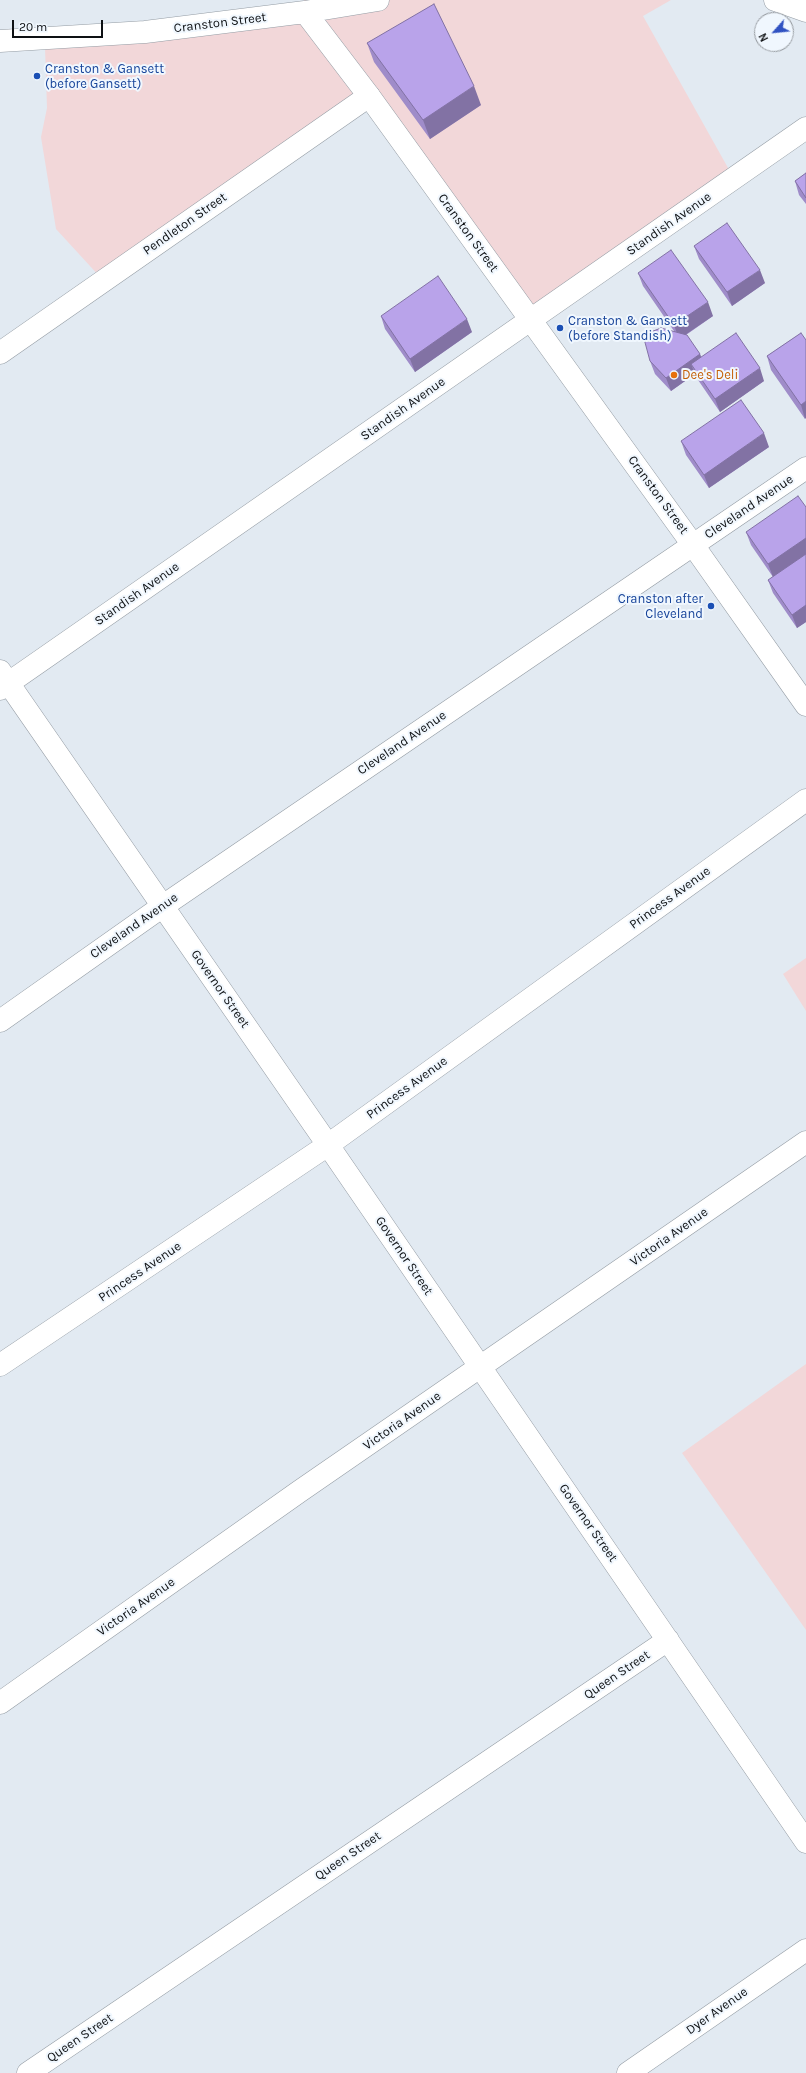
<!DOCTYPE html>
<style>
body{margin:0}
#map{position:relative;width:806px;height:2073px;overflow:hidden;background:#e2eaf2;font-family:Karla,sans-serif}
canvas{display:block}
.north{position:absolute;left:754px;top:12px;width:40px;height:40px;box-sizing:border-box;background:#f0f7fe;border:1px solid #969ba0;border-radius:50%;rotate:243deg;font-size:11px;font-weight:700;line-height:16px;text-align:center;color:#0e1114}
.north::after{content:'';display:block;margin:auto;width:14px;height:18px;background:#3052c2;clip-path:polygon(50% 0,100% 100%,50% 72%,0 100%)}
.scale{position:absolute;left:12px;top:20px;width:91px;height:18px;box-sizing:border-box;border:2px solid #0e1114;border-top:0;padding-left:5px;font-size:12px;line-height:14px;white-space:nowrap;color:#0e1114;-webkit-text-stroke:3px #f0f7fe;paint-order:stroke}
</style>
<div id="map">
<canvas width="806" height="2073"></canvas>
<div class="north">N</div>
<div class="scale">20 m</div>
</div>
<script>
const ctx = document.querySelector('canvas').getContext('2d');
ctx.lineJoin = 'round';
function paint(path, color) { ctx.fillStyle = color; ctx.fill(path, 'evenodd'); }
const toPath = rows => new Path2D(rows.map(r => 'M' + r).join(''));
function strokePath(path, color, width, dash) { ctx.strokeStyle = color; ctx.lineWidth = width; ctx.lineCap = dash ? 'butt' : 'round'; ctx.setLineDash(dash || []); ctx.stroke(path); }
function write(font, color, halo, rows, align = 'center') {
  ctx.font = font + ' Karla,sans-serif'; ctx.lineWidth = 4; ctx.setLineDash([]); ctx.textBaseline = 'middle'; ctx.strokeStyle = halo; ctx.fillStyle = color; for (const [text, x, y, turn = 0] of rows) {
    ctx.save(); ctx.translate(x, y); ctx.rotate((+turn || 0) * Math.PI / 180); ctx.textAlign = isNaN(turn) ? turn : align; if (halo) ctx.strokeText(text, 0, 0); ctx.fillText(text, 0, 0); ctx.restore();
  }
}
paint(toPath([
 [304,0,671,0,643,16,732,175,526,316,364,99,101,278,56,229,41,137,47,108,45,47,305,12],
 [806,958,806,1011,783,974],
 [806,1364,806,1630,682,1453]
]), '#f2d7d9');
const street = toPath([
 [775,0,806,11],
 [0,353,369,96],
 [0,671,328,1145,806,1842],
 [0,689,806,128],
 [0,1021,163,906,806,468],
 [0,1365,328,1145,806,800],
 [0,1703,300,1491,806,1142],
 [28,2073,668,1640]
]);
const secondary = toPath([
 [305,12,378,0],
 [0,41,145,32,305,12,369,96,693,545,806,705],
 [628,2073,806,1950]
]);
strokePath(street, '#949ca4', 23);
strokePath(secondary, '#949ca4', 23);
strokePath(street, '#fff', 22);
strokePath(secondary, '#fff', 22);
paint(toPath([
 [367,43,481,105,430,139,374,62],
 [806,173,806,204,799,195,795,181],
 [694,246,765,283,732,306,699,259],
 [638,273,713,316,686,335,700,354,701,357,764,381,720,412,696,377,695,374,671,391,655,374,650,361,674,331,643,286],
 [381,316,472,332,415,372,385,329],
 [801,333,805,419,771,370,767,356],
 [681,441,769,447,709,488,686,455],
 [806,507,806,622,797,628,773,593,768,580,773,577,751,545,746,532]
]), '#9f8cc9');
paint(toPath([
 [474,86,481,105,430,139,423,120],
 [760,270,765,283,732,306,727,292],
 [708,302,713,316,679,339,674,325],
 [467,319,472,332,415,372,410,359],
 [700,354,705,368,691,364,695,374,671,391,666,378],
 [760,368,764,381,720,412,715,399],
 [806,401,806,418,805,419,801,405],
 [764,433,769,447,709,488,704,475],
 [806,538,806,554,773,577,768,564],
 [806,605,806,622,797,628,792,615]
]), '#8272a4');
const building = toPath([
 [434,4,474,86,423,120,367,43,434,4],
 [806,173,806,198,795,181,806,173],
 [727,223,760,270,727,292,694,246,727,223],
 [671,250,708,302,674,325,638,273,671,250],
 [438,276,467,319,410,359,381,316,438,276],
 [661,328,687,335,700,354,666,378,650,361,643,335,661,328],
 [736,333,760,368,715,399,691,364,736,333],
 [801,333,806,340,806,401,801,405,767,356,801,333],
 [741,400,764,433,704,475,681,441,741,400],
 [798,496,806,507,806,538,768,564,746,532,798,496],
 [806,554,806,605,792,615,768,580,806,554]
]);
paint(building, '#b9a3ea');
strokePath(building, '#8272a4', 1);
for (const [x, y, r, color] of [
 [37,76,4,"#1a4fb4"],
 [560,328,4,"#1a4fb4"],
 [674,375,4,"#e8710a"],
 [711,606,4,"#1a4fb4"]
]) { const dot = new Path2D(); dot.arc(x, y, r, 0, 2 * Math.PI); ctx.fillStyle = color; ctx.fill(dot); strokePath(dot, '#f0f7fe', 1.5); }
write('13px', '#0e1114', '#f0f7fe', [
 ["Cranston Street",220,23,-7],
 ["Pendleton Street",185,224,-35],
 ["Standish Avenue",669,224,-35],
 ["Cranston Street",468,233,54],
 ["Standish Avenue",403,409,-35],
 ["Cranston Street",658,495,54],
 ["Cleveland Avenue",749,507,-34],
 ["Standish Avenue",137,594,-35],
 ["Cleveland Avenue",402,743,-34],
 ["Princess Avenue",670,898,-36],
 ["Cleveland Avenue",134,926,-35],
 ["Governor Street",220,989,55],
 ["Princess Avenue",407,1088,-36],
 ["Victoria Avenue",669,1237,-35],
 ["Governor Street",404,1256,56],
 ["Princess Avenue",140,1272,-34],
 ["Victoria Avenue",402,1421,-35],
 ["Governor Street",588,1523,55],
 ["Victoria Avenue",136,1607,-35],
 ["Queen Street",617,1675,-34],
 ["Queen Street",348,1856,-34],
 ["Dyer Avenue",717,2011,-35],
 ["Queen Street",80,2038,-34]
]);
write('13px', '#164399', '#f0f7fe', [
 ["Cranston & Gansett",45,69],
 ["(before Gansett)",45,84],
 ["Cranston & Gansett",568,321],
 ["(before Standish)",568,336],
 ["Cranston after",703,599,"right"],
 ["Cleveland",703,614,"right"]
], 'left');
write('13px', '#c56008', '#f0f7fe', [
 ["Dee's Deli",682,375]
], 'left');
</script>
